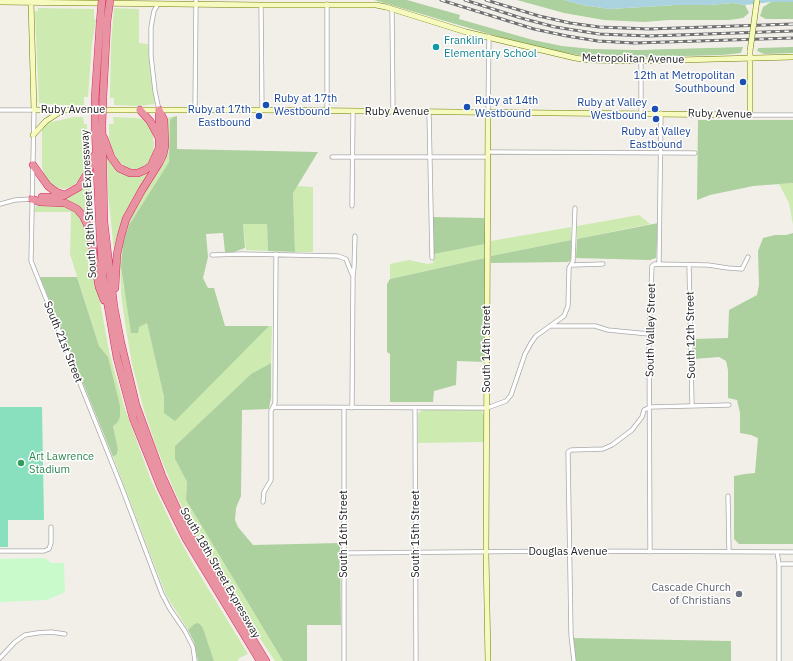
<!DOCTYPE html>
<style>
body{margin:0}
canvas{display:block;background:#f2efe9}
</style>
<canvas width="793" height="661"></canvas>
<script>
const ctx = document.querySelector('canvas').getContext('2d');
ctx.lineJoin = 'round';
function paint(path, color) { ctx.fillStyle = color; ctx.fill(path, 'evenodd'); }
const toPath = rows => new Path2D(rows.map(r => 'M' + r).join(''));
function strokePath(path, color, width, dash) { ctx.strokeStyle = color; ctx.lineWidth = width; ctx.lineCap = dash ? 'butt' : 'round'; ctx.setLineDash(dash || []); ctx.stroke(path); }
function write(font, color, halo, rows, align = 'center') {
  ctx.font = font + ' "IBM Plex Sans",sans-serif'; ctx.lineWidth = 3; ctx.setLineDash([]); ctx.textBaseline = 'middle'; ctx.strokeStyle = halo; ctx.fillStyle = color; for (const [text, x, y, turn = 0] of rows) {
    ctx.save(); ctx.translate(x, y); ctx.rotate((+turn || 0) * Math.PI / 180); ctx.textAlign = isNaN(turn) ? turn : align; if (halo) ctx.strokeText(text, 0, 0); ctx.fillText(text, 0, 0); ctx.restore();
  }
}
paint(toPath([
 [38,8,94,9,94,19,96,20,92,44,88,97,84,97,84,105,57,105,39,103,35,11,38,11],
 [114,8,139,9,139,43,148,44,155,104,140,106,114,105,114,98,110,98,111,43],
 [74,117,83,117,84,124,87,124,87,161,86,168,81,178,74,185,65,189,57,188,48,183,42,168,42,130,47,123],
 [113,117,138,118,142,119,149,125,152,131,154,144,153,153,147,165,140,169,130,169,123,165,118,160,113,152,109,138,109,124,114,124],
 [169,117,173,117,170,120,169,162,129,225,123,243,121,267,124,289,138,327,147,323,164,397,164,413,269,326,272,326,271,363,251,374,175,446,175,459,187,482,186,500,283,661,275,661,251,625,194,532,173,488,156,446,143,407,132,364,125,323,121,293,120,258,122,245,126,228,134,210,165,161,168,147,167,122],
 [109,157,120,171,150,171,151,172,114,251,108,193,107,158],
 [88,178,89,178,95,236,92,237,90,223,62,200,62,198],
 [793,183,793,225,789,203,779,184],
 [297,186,313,187,313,252,295,252,293,193],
 [41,204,67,207,72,210,81,218,87,230,109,351,124,406,151,480,173,527,192,562,248,654,239,658,238,661,214,661,203,628,200,624,193,625,188,630,166,595,113,457,117,454,118,449,113,426,117,423,108,357,99,346,70,254,71,212,33,212,36,206],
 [639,215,650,224,577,239,577,226],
 [243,224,267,224,268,251,246,250],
 [571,227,571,240,491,256,491,241],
 [485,244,485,258,390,279,390,264,409,260,428,264,433,263,434,254],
 [422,410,481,410,484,415,484,442,418,443,418,414]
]), '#cdebb0');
paint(toPath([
 [374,0,407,0,460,15,459,19,533,40,562,46,592,49,638,50,743,47,741,53,722,55,646,57,609,57,579,55,560,52,513,41],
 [517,0,564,0,582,5,610,9,675,5,709,5,732,3,745,5,749,13,743,18,729,20,669,20,644,22,604,20,564,13],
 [771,2,793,2,793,19,766,19,760,16,763,7],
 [793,47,793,53,764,54,757,51,758,48],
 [177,116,177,149,318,152,293,193,295,252,268,251,267,224,243,224,245,248,234,252,225,252,223,233,206,234,208,257,203,278,208,288,214,288,225,326,269,326,175,421,164,413,164,397,147,323,139,327,138,333,131,333,121,267,123,243,129,225,169,162,170,120,173,117],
 [698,120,793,120,793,183,753,186,710,195,697,200],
 [432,217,484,218,485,244,434,254],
 [658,223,656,258,650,260,576,258,577,239],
 [793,233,793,544,739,544,734,539,734,476,745,474,755,473,758,438,751,435,740,433,740,413,737,400,728,398,728,370,726,361,719,357,694,359,693,339,728,338,729,310,757,295,759,285,758,251,763,238,775,235,786,235],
 [571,240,571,258,570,261,567,262,491,263,491,256],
 [485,258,485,362,457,361,456,385,434,391,433,402,390,402,390,354,387,352,387,284,390,279],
 [40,277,77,277,99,346,108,357,120,406,120,417,117,423,113,426,118,449,117,454,113,457],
 [271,363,271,397,269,409,242,410,241,496,236,508,235,520,238,527,253,545,340,543,341,625,307,625,307,661,283,661,186,500,187,482,175,459,175,446,251,374],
 [197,623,200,624,203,628,214,661,198,661,194,642,188,630,193,625],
 [573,638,731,641,731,661,576,661,574,655]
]), '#add19e');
paint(toPath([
 [45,558,51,563,64,563,65,592,47,600,0,602,0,559]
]), '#c8facc');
paint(toPath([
 [0,407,42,407,44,520,8,520,8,547,0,547]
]), '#88e0be');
paint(toPath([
 [564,0,793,0,793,2,771,2,745,5,732,3,709,5,675,5,610,9,582,5]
]), '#aad3df');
const street = toPath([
 [158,4,154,11,151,27,151,56,155,91,159,110],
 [261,5,262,110],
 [392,9,393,112],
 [641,61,641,113],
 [0,110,34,110,31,261,122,488,162,594,170,609,185,631,193,647,195,661],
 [195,110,196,0],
 [327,111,327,4],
 [429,112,432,258],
 [488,113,489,36],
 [750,115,793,115],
 [488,152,695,153],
 [332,157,488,157],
 [0,204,15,200,32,199],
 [352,206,353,112],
 [212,255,242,254,338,256,346,259,352,274],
 [659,264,661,113],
 [572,265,603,264],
 [689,265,692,405],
 [550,326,564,316,568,306,569,268,573,261,575,208],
 [273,407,487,408,506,401,511,395,525,354,531,343,536,336,550,326,595,326,608,330,649,334],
 [352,408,353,275,354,268,355,236],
 [415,408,416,661],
 [728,496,729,552],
 [263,502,264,492,271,480,271,411,275,403,276,254],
 [0,551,44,551,49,549,51,543,51,527],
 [650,552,649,334,652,266,655,264,708,265,728,268,742,269,748,257],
 [777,552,779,564,779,661],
 [344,553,570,551,793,552],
 [779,564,793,564],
 [0,658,15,642,25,635,37,633,51,632,65,634],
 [344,661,344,408],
 [574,661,571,635,568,452,571,450,603,449,612,445,632,430,642,417,644,410,650,407,729,405]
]);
const secondary = toPath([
 [0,2,261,5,376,5,386,7,466,32,575,58,589,60,641,61,793,57],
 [31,2,34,110,262,110,750,115,750,51],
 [33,135,46,121,63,110],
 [488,661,486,553,488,113]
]);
const highway = toPath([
 [103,97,107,22],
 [95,98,100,23],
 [140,110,150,121,158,136],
 [95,125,100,235,103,277,117,358,133,418,161,488,186,539,260,661],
 [102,125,104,222,109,265,114,307,121,343,136,405,162,476,178,511,195,544,266,661],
 [104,138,111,157,119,168,130,173,138,173,145,170,151,166,159,148,159,111],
 [33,165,48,186,56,192,65,195],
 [42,197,57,197,65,195,79,187,88,172,94,156],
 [32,199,40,202,65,203,77,209,83,216,87,224,90,233,99,287,104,300],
 [115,288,117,254,121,236,126,219,142,190,159,163,163,155,165,146,164,120,159,110]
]);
strokePath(street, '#a9a9a9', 5);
strokePath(secondary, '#707d05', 6);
strokePath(highway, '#dc2a67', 8);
strokePath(street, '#fff', 3.5);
strokePath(secondary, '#f7fabf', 5);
strokePath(highway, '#e892a2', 7);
const rail = toPath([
 [441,0,534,29,567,36,598,41,634,43,793,38],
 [465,0,521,18,555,27,599,34,649,36,793,31],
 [486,0,539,16,570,23,599,27,649,29,793,24]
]);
strokePath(rail, '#707070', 3);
strokePath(rail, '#fff', 1.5, [4.5]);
const secondaryBridge = toPath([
 [750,51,757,0]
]);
const highwayBridge = toPath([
 [107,22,110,0],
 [100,23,102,0],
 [95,98,95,125],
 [102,125,103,97]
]);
strokePath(secondaryBridge, '#707d05', 6, []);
strokePath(highwayBridge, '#dc2a67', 8, []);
strokePath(secondaryBridge, '#f7fabf', 5);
strokePath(highwayBridge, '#e892a2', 7);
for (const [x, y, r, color] of [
 [436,47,4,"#0f9aa8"],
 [743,82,4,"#1a4fb4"],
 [266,105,4,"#1a4fb4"],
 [467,107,4,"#1a4fb4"],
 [655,109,4,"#1a4fb4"],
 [259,116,4,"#1a4fb4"],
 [656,119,4,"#1a4fb4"],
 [21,463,4,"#2e9e5b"],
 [739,594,4,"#6b7280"]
]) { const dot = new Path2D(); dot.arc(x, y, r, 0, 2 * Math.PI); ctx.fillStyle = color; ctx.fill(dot); strokePath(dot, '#fff', 1.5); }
write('11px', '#0d838f', '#fff', [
 ["Franklin",444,41],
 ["Elementary School",444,54]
], 'left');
write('11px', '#222', '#fff', [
 ["Metropolitan Avenue",633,59,1],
 ["Ruby Avenue",73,110],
 ["Ruby Avenue",397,112],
 ["Ruby Avenue",720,114,1],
 ["South 18th Street Expressway",89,204,-93],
 ["South Valley Street",651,330,-89],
 ["South 12th Street",691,335,-91],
 ["South 21st Street",63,342,68],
 ["South 14th Street",487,349,-90],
 ["South 16th Street",344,534,-90],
 ["South 15th Street",416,534,-90],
 ["Douglas Avenue",568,552],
 ["South 18th Street Expressway",220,573,60]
]);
write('11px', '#164399', '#fff', [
 ["12th at Metropolitan",735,76],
 ["Southbound",735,89],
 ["Ruby at 17th",274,99,"left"],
 ["Westbound",274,112,"left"],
 ["Ruby at 14th",475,101,"left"],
 ["Westbound",475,114,"left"],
 ["Ruby at Valley",647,103],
 ["Westbound",647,116],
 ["Ruby at 17th",251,110],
 ["Eastbound",251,123],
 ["Ruby at Valley",656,132,"center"],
 ["Eastbound",656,145,"center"]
], 'right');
write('11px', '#27864d', '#fff', [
 ["Art Lawrence",29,457],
 ["Stadium",29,470]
], 'left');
write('11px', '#5b616d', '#fff', [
 ["Cascade Church",731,588],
 ["of Christians",731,601]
], 'right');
</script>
